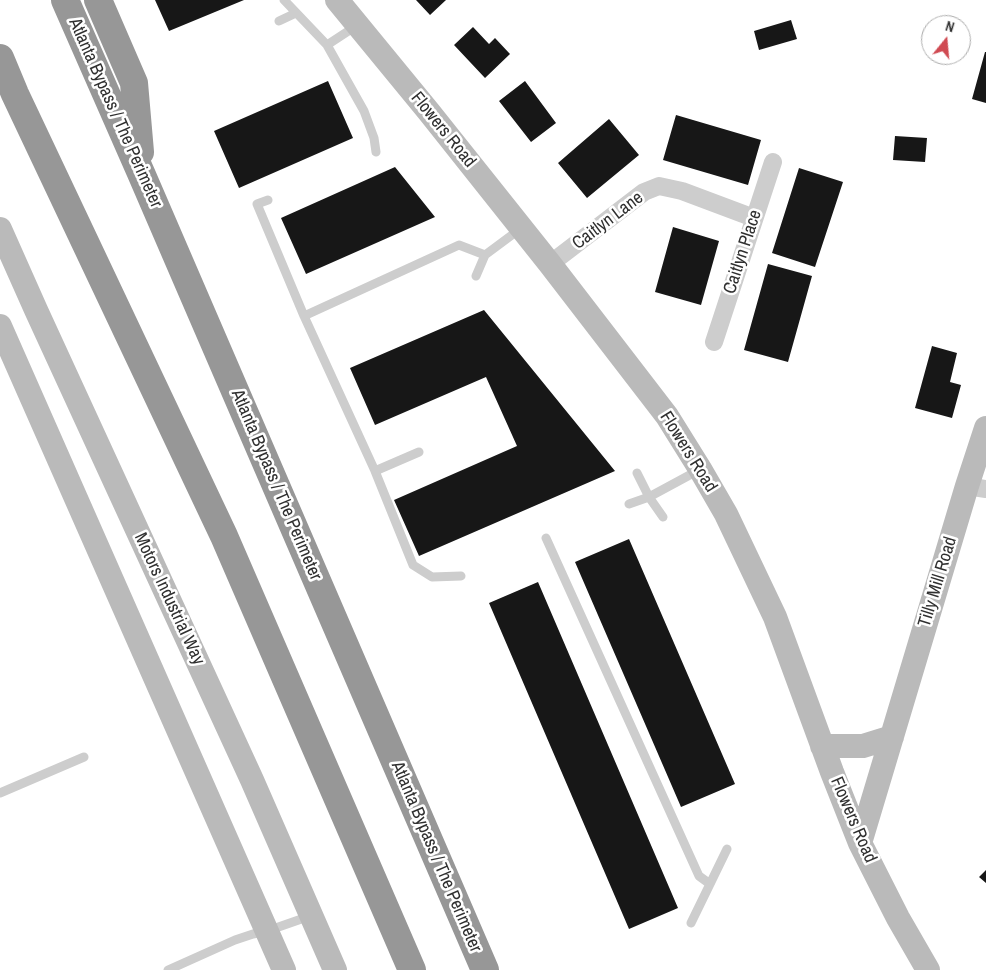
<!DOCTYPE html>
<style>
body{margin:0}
#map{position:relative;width:986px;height:970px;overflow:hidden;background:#fff;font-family:"Archivo Narrow",sans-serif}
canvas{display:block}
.north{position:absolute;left:921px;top:15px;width:50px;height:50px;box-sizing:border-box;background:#fff;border:1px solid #acacac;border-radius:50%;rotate:17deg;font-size:14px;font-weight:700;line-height:20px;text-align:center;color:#303030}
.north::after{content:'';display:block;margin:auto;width:18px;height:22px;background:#d04a52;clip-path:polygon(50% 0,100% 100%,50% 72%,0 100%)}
</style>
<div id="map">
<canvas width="986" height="970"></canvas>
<div class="north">N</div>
</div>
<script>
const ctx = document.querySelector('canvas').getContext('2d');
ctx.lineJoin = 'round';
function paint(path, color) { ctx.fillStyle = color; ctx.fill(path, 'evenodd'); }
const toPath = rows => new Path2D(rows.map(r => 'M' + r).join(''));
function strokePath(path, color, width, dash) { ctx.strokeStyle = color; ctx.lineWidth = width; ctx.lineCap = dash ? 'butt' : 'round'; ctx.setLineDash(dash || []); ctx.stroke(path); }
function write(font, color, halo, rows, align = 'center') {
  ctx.font = font + ' "Archivo Narrow",sans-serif'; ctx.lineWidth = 5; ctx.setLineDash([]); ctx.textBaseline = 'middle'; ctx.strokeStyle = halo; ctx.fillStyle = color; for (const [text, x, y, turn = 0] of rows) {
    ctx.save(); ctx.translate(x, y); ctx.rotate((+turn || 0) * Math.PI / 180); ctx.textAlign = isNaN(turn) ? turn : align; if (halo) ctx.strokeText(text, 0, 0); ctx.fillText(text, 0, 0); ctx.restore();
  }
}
paint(toPath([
 [155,0,244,0,169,31],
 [416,0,446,0,430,15],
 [791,20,797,39,759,50,754,31],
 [473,27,489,44,495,38,510,54,485,78,454,45],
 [985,52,986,52,986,103,972,99],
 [328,81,353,138,239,188,214,131],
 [525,81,556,123,531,142,499,101],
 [676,115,761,140,748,185,663,160],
 [609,119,639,155,587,198,558,163],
 [895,136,927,138,925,162,893,160],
 [395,167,435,217,306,274,281,218],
 [799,168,843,182,815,267,772,253],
 [673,227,719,241,701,305,655,292],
 [768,264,812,276,788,362,744,350],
 [484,310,615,471,419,556,394,500,517,446,486,377,375,425,350,368],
 [932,346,957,353,950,382,961,385,952,418,915,408],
 [629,539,735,784,681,807,575,562],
 [538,582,678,908,629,929,489,603],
 [986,870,986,883,979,877]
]), '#171717');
strokePath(toPath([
 [284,0,327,45,364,111,374,138,376,152],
 [279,21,296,13],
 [327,45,356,26],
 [268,200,257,204,304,316,375,471,413,565,432,577,461,576],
 [476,276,485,255],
 [304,316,459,245,485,255,520,229],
 [375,471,419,452],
 [637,473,649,497,663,517],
 [629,504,649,497,699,470],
 [546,538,699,876,710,884,727,849],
 [0,793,84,757],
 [691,923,710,884],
 [168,970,235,940,253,934,267,931,310,916]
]), '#cdcdcd', 9);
strokePath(toPath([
 [550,264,644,192,659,186,682,191,754,218],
 [714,342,773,162],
 [967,486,986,489]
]), '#cdcdcd', 18);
strokePath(toPath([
 [337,0,429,112,550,264,667,416,700,469,726,514,775,617,832,772,860,843,898,918,928,970],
 [0,229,36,310,252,780,335,970],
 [0,326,284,970],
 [822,746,863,746,892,737],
 [860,843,967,486,986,428]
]), '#bababa', 24);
strokePath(toPath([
 [65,0,141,173,485,970],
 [98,0,134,83,140,152],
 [0,58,15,94,224,536,412,970]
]), '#979797', 28);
write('18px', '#303030', '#fff', [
 ["Atlanta Bypass / The Perimeter",115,113,66],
 ["Flowers Road",443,130,51],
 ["Caitlyn Lane",608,221,-37],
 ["Caitlyn Place",743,252,-72],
 ["Flowers Road",688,452,58],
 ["Atlanta Bypass / The Perimeter",276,485,67],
 ["Tilly Mill Road",938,582,-73],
 ["Motors Industrial Way",169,599,65],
 ["Flowers Road",853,820,67],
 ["Atlanta Bypass / The Perimeter",436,857,67]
]);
</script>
